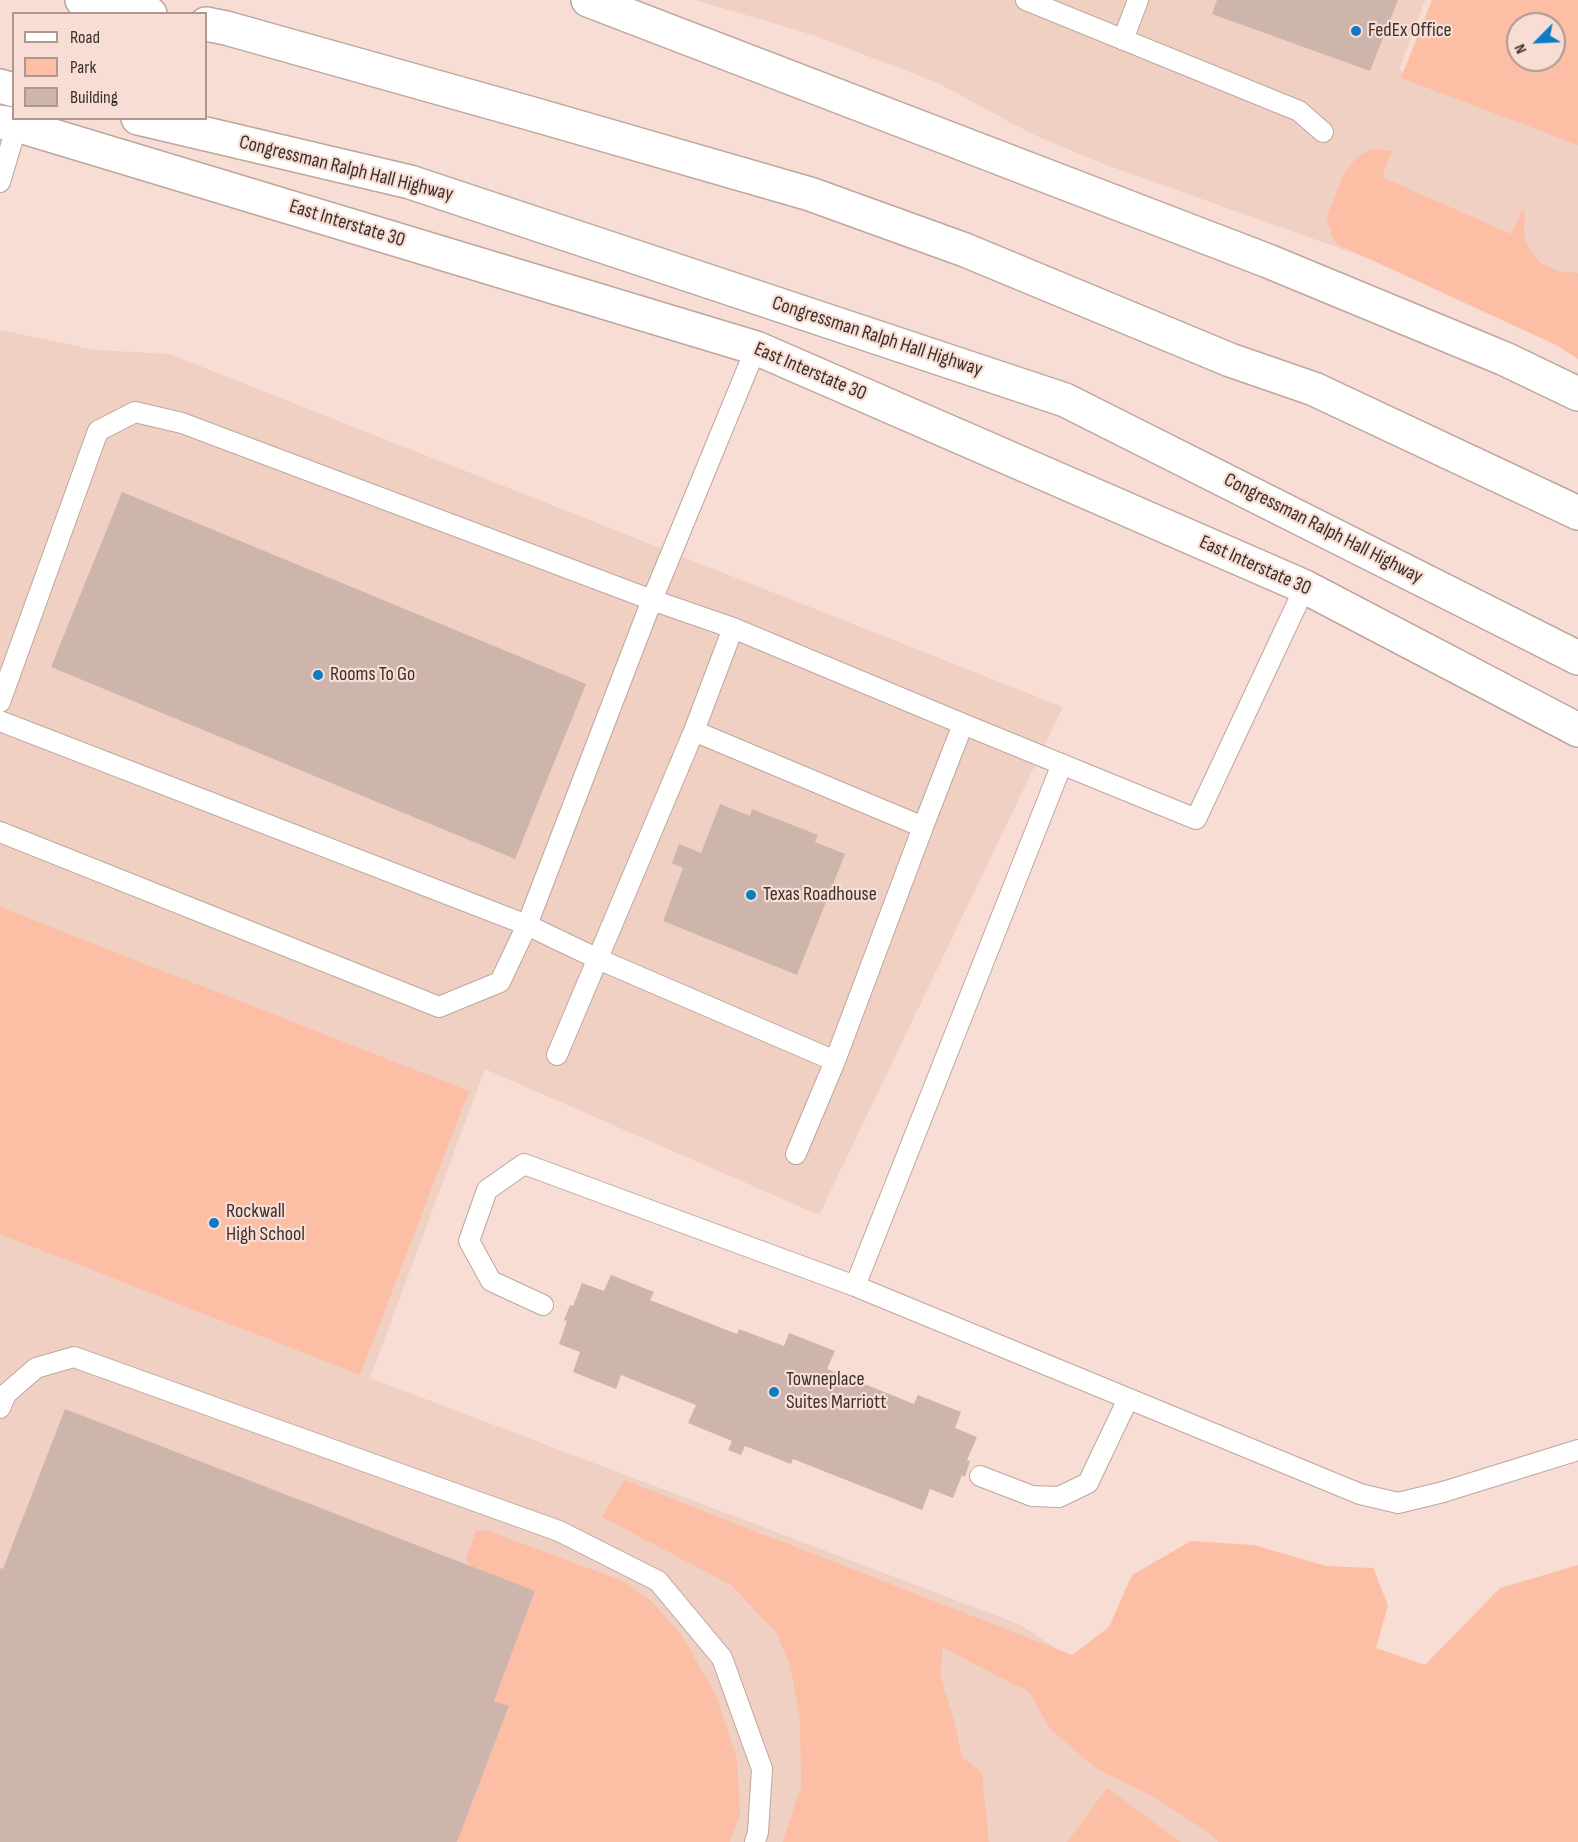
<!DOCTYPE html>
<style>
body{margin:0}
#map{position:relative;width:1578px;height:1842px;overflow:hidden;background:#f7ddd3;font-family:"Sofia Sans Condensed",sans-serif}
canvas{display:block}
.legend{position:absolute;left:12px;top:12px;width:195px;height:108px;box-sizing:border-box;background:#f7ddd3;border:2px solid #ac9891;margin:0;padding:8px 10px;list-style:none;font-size:18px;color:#3b312d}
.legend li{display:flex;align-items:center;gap:12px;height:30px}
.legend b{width:30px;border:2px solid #ac9891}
.north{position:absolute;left:1506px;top:12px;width:60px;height:60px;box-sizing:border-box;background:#f7ddd3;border:2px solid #ac9891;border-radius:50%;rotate:246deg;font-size:16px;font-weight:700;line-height:24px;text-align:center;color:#3b312d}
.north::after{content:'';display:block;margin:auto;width:21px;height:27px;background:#0d7ac4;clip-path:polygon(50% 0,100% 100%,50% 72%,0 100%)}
</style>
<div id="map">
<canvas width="1578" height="1842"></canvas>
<ul class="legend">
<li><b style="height:8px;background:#fff"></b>Road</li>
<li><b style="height:16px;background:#fdbea6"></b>Park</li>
<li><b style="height:16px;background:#ceb5ac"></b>Building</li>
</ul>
<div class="north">N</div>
</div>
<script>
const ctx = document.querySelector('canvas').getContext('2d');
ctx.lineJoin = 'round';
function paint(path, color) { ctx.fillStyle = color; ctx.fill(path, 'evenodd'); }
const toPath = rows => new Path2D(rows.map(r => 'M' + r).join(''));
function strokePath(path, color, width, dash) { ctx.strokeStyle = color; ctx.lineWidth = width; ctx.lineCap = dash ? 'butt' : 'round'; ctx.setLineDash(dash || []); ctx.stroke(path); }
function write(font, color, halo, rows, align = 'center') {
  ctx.font = font + ' "Sofia Sans Condensed",sans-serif'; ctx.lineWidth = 4.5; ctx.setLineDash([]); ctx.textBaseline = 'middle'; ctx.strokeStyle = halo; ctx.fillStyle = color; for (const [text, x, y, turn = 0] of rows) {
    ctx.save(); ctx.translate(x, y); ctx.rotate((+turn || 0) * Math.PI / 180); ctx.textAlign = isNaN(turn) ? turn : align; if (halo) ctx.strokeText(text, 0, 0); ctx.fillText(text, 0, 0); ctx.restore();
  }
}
paint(toPath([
 [695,0,1425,0,1399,70,1578,140,1578,344,1420,277,1101,163,1032,134,938,83,813,35],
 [0,330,96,350,169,354,1063,707,819,1215,485,1069,370,1378,1021,1625,1348,1842,0,1842]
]), '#f0d0c3');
paint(toPath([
 [1432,0,1578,0,1578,145,1401,78],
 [1518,24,1554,24,1554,60,1518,60],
 [1371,149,1392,151,1382,177,1511,234,1522,210,1525,211,1524,236,1531,252,1541,263,1557,271,1578,273,1578,359,1556,345,1339,245,1333,238,1327,220,1329,211,1343,175,1356,158],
 [0,907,469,1091,360,1375,0,1234],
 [624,1480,1072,1655,1109,1627,1132,1575,1191,1541,1254,1545,1326,1566,1373,1568,1388,1605,1376,1648,1425,1665,1500,1588,1578,1565,1578,1842,1218,1842,1211,1834,1152,1796,1097,1769,1051,1730,1029,1692,943,1648,940,1675,955,1724,962,1757,982,1773,989,1842,783,1842,801,1786,800,1718,790,1666,776,1632,731,1585,602,1517],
 [486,1530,625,1582,652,1602,682,1636,716,1695,737,1759,740,1813,730,1842,457,1842,509,1707,494,1701,535,1592,471,1567,466,1559,476,1531],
 [1107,1788,1181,1842,1067,1842]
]), '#fdbea6');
paint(toPath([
 [1217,0,1398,0,1370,71,1212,14],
 [122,492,586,684,515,859,51,667],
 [720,804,750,816,752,809,818,835,815,842,845,854,797,975,663,921,683,868,672,863,679,844,701,853],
 [611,1275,654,1292,650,1300,737,1334,739,1329,784,1346,789,1333,835,1351,827,1369,914,1404,918,1395,961,1412,955,1428,977,1437,967,1460,970,1461,965,1477,962,1475,953,1498,930,1489,922,1510,793,1459,791,1464,745,1446,741,1455,728,1450,732,1441,688,1423,696,1405,621,1375,616,1389,573,1372,580,1352,559,1344,567,1321,564,1320,570,1305,573,1306,582,1283,604,1291],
 [65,1409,535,1591,494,1701,509,1706,457,1842,0,1842,0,1568,3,1569]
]), '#ceb5ac');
const service = toPath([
 [1026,0,1299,111,1323,132],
 [1123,40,1138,0],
 [0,182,17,125],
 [733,628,963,724,923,827],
 [0,702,98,431,135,412,182,423,652,600,733,628,694,731,923,827,835,1061,598,959,527,925,0,721],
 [963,724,1196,819,1305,587],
 [0,832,439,1007,500,982,527,925,652,600,756,348],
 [557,1055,694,731],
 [796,1154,835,1061],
 [855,1286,1360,1494,1398,1503,1443,1492,1578,1450],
 [543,1305,491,1281,469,1241,487,1190,524,1164,855,1286,1062,764],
 [0,1408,6,1394,36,1368,74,1357,559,1531,658,1581,722,1658,762,1769,758,1832,755,1842],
 [980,1476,1032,1496,1059,1497,1088,1483,1128,1399]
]);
const secondary = toPath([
 [588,0,1268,261,1505,359,1578,394],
 [0,122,17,125,756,348,1305,587,1578,730]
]);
const motorway = toPath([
 [82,0,150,14],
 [206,24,226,28,536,115,810,194,965,250,1230,360,1314,389,1578,513],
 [0,86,14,90],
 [138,118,410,182,1065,400,1578,658]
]);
strokePath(service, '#bea69d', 22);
strokePath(secondary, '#bea69d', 36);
strokePath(motorway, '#bea69d', 36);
strokePath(service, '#fff', 20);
strokePath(secondary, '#fff', 33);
strokePath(motorway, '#fff', 33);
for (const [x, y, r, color] of [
 [1356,31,6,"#0d7ac4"],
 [318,675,6,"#0d7ac4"],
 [751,895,6,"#0d7ac4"],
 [214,1223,6,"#0d7ac4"],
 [774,1392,6,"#0d7ac4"]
]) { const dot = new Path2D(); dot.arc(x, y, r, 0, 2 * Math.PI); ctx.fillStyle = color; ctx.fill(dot); strokePath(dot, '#f7ddd3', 2); }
write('20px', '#3b312d', '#f7ddd3', [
 ["FedEx Office",1368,31],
 ["Rooms To Go",330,675],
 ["Texas Roadhouse",763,895],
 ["Rockwall",226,1212],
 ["High School",226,1235],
 ["Towneplace",786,1380],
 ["Suites Marriott",786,1403]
], 'left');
write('20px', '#3b312d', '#f7ddd3', [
 ["Congressman Ralph Hall Highway",346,169,14],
 ["East Interstate 30",347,224,17],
 ["Congressman Ralph Hall Highway",877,337,18],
 ["East Interstate 30",810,372,23],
 ["Congressman Ralph Hall Highway",1323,529,27],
 ["East Interstate 30",1255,566,24]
]);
</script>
